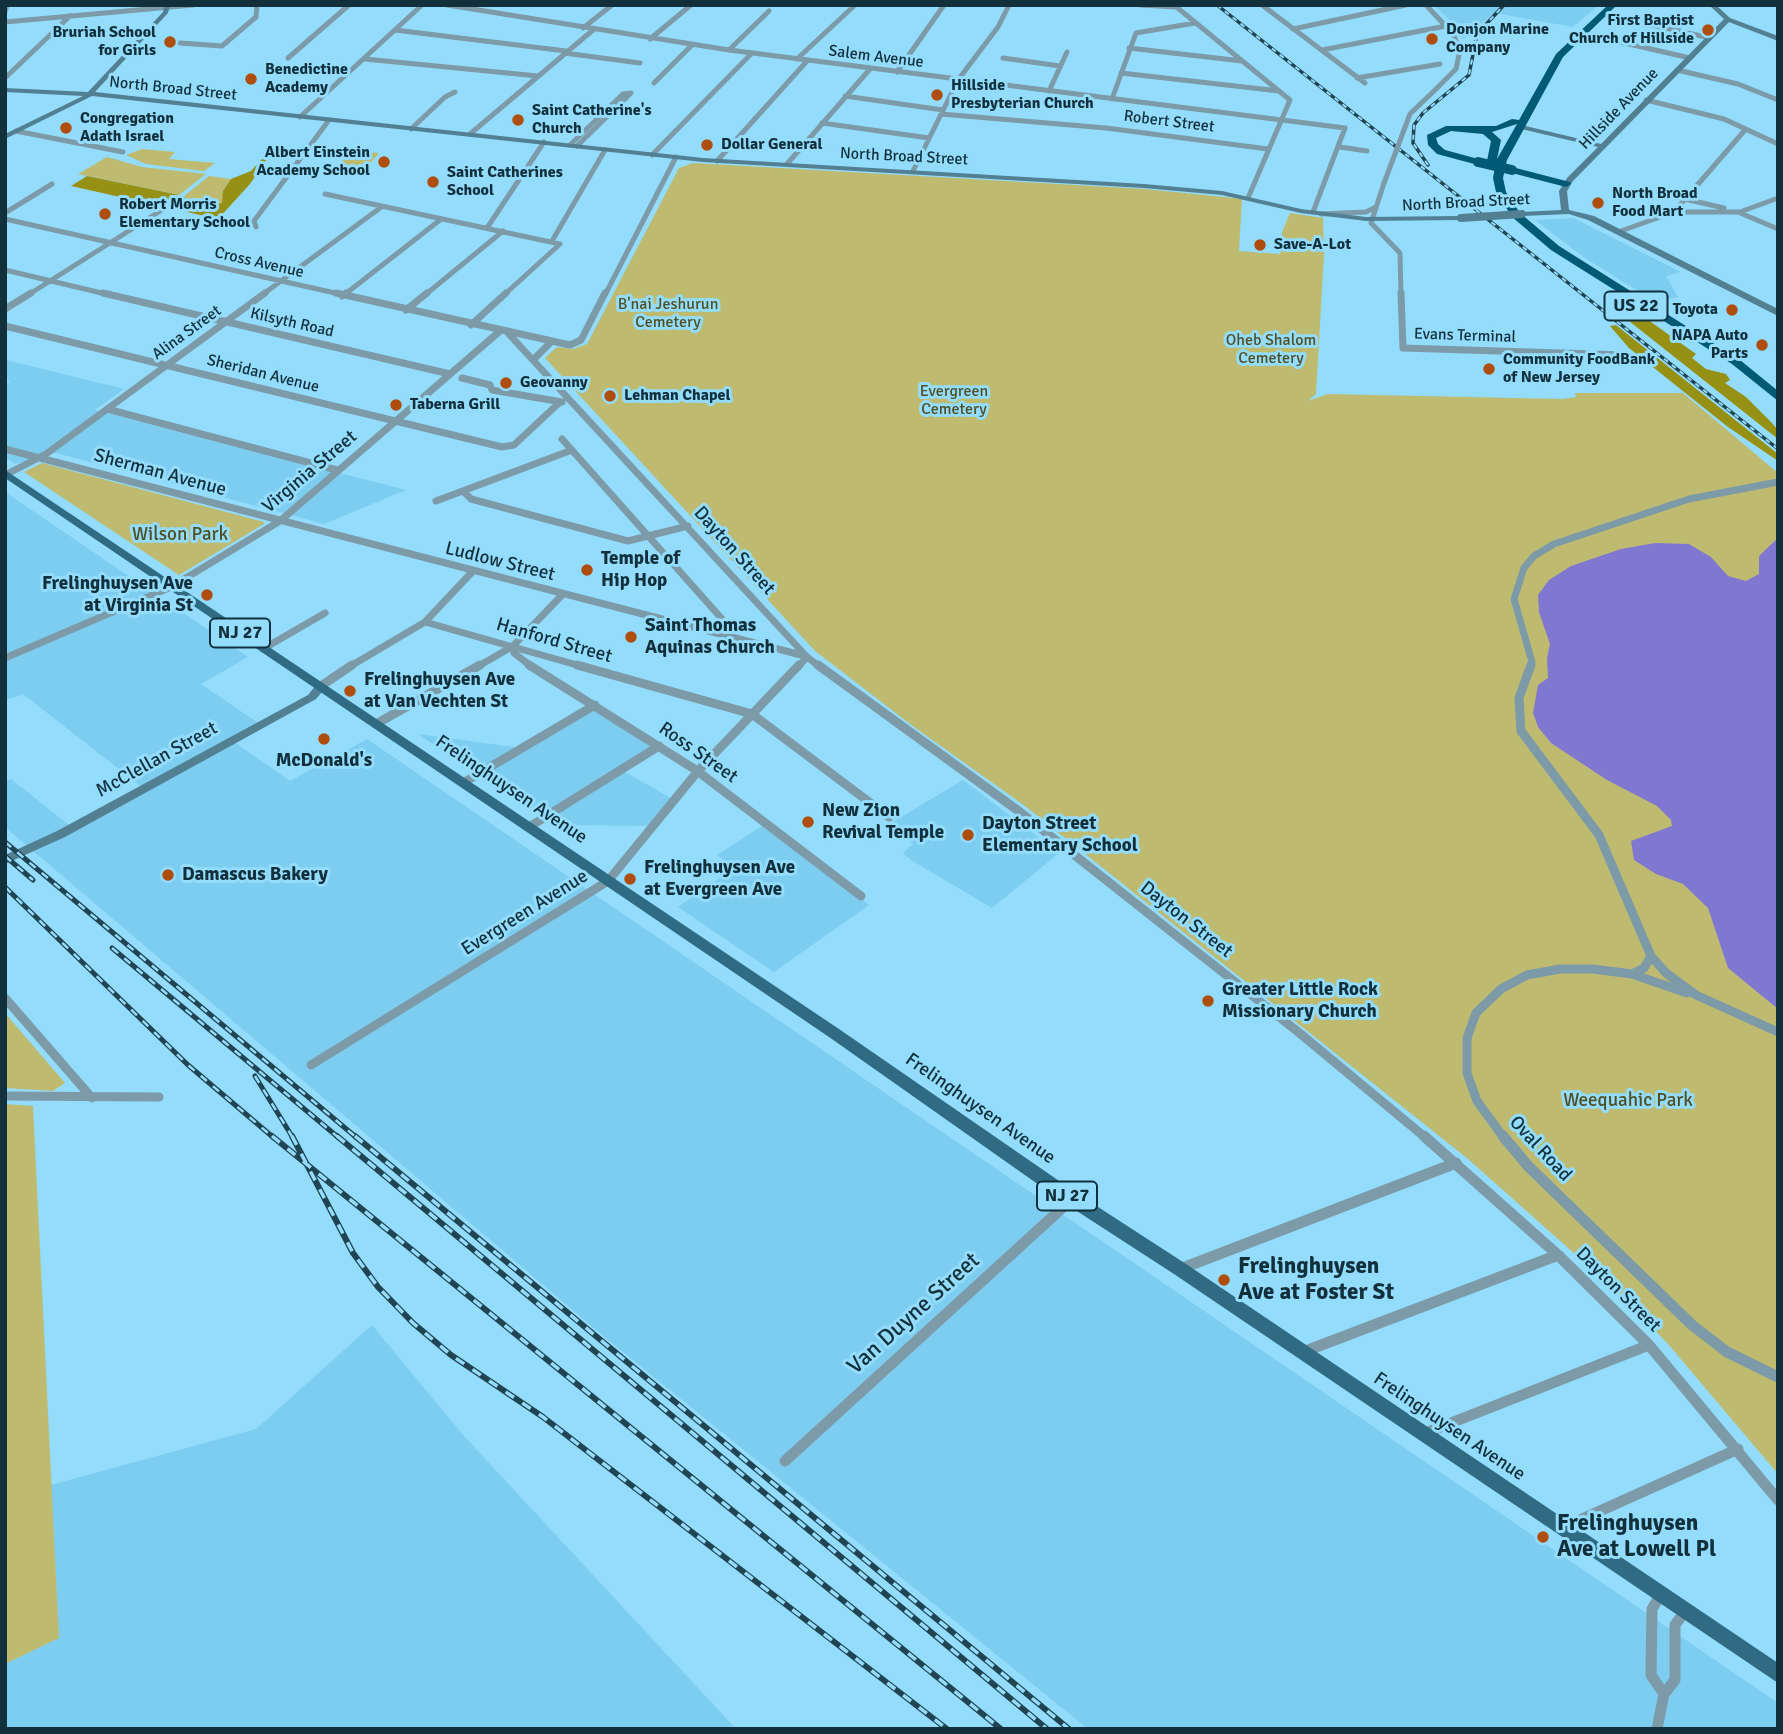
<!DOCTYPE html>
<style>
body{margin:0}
#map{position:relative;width:1783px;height:1734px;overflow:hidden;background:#93dcfb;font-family:Signika,sans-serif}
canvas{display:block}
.frame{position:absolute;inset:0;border:7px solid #11303c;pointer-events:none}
</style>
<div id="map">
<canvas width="1783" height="1734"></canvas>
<div class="frame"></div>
</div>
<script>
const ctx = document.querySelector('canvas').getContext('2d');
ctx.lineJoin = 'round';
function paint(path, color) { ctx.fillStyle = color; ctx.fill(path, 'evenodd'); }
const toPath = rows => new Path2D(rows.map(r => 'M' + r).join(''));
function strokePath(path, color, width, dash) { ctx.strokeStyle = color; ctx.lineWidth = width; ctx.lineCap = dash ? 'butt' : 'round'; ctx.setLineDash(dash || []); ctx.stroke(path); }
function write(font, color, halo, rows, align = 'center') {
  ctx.font = font + ' Signika,sans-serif'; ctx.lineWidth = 6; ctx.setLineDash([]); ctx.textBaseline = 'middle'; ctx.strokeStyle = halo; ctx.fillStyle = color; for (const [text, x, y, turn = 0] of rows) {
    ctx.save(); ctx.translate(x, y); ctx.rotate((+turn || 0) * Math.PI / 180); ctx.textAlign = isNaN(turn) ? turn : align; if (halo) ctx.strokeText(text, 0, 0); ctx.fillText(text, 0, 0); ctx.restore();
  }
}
paint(toPath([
 [1434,5,1599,5,1573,27,1494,13,1463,39,1457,27],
 [1573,218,1681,272,1666,276,1678,297,1657,303,1585,258,1535,220],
 [6,360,124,389,95,410,406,490,324,524,56,453,15,464,5,457,5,384,10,382,5,377],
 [5,492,248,657,201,684,261,725,234,742,290,781,367,739,1778,1703,1778,1729,1088,1729,602,1335,5,827,5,782,11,779,74,829,147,791,23,694,5,700],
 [594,703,657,746,620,769,674,800,651,826,555,825,418,734,521,748],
 [963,780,1059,853,992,908,911,860,903,853,913,844,888,825],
 [762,826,869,905,774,972,678,907,734,868,717,855],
 [372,1325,463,1435,736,1729,5,1729,5,1664,59,1638,51,1485,256,1429]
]), '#7dcdf0');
paint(toPath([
 [142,149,175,152,169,159,215,163,204,171,146,164,126,155],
 [354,151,379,153,361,174,332,174,336,171,331,170],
 [107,157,142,167,206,174,179,195,78,174],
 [693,163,1145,189,1234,198,1242,199,1239,251,1280,254,1282,232,1290,213,1323,218,1324,254,1316,394,1308,401,1328,394,1563,399,1576,397,1575,393,1683,393,1778,473,1778,1474,1668,1344,1621,1295,1468,1159,1025,806,914,727,815,651,545,358,557,347,573,349,587,344,679,168],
 [209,176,231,179,223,191,223,203,205,207,183,197],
 [42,463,264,522,264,524,179,575,24,472],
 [5,1013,65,1083,53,1091,5,1088],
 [5,1104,33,1106,59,1638,5,1664]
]), '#bebb71');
paint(toPath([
 [262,159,266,160,250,184,218,219,71,186,87,176,179,195,205,207,222,203,223,191,231,179,251,171],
 [1616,307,1627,307,1651,322,1696,354,1692,358,1706,369,1726,374,1730,380,1725,383,1746,397,1771,422,1778,430,1778,439,1624,317],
 [1616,325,1778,454,1778,461,1728,427,1629,348,1610,326]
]), '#969015');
paint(toPath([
 [1778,538,1778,1009,1728,968,1708,908,1683,884,1656,874,1634,860,1631,841,1672,826,1671,820,1657,806,1607,780,1551,743,1538,727,1533,713,1538,685,1548,678,1547,658,1550,644,1539,612,1538,595,1549,580,1571,566,1621,549,1655,543,1689,544,1711,557,1728,576,1746,581,1759,574,1759,556]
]), '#8077d0');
strokePath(toPath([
 [447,5,729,50,1345,128,1313,212],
 [1140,5,1176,7],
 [1174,5,1290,100,1248,198],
 [1262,5,1365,83],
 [1426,5,1453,34,1460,50,1456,69,1437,88],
 [5,12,7,5],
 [1603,14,1710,38],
 [5,22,193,5],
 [583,28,612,5],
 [1293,29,1406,5],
 [395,30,566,51],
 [1581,33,1690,58],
 [650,39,691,5],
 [180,43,222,46,256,17,257,5],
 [1129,48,1242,61],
 [729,50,769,11],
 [1322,50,1446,26],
 [564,53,640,63],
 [288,58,349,5],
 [1003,58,1060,66],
 [365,59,538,76],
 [797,59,855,5],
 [1677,70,1738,84,1778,100],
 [897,72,944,5],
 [1121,73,1279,91],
 [5,78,70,16],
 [1357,78,1440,64],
 [654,83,692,45],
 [1049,91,1067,52],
 [845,96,943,110],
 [1112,99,1136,33,1195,23],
 [1646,100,1724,119,1778,144],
 [941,114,1106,128,1268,149],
 [300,117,422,5],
 [822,123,929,138],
 [411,129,445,97,455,92],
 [16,131,123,152],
 [470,134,593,30],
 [570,145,623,94,631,93,577,146],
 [1340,147,1367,151],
 [652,155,752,53],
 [717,161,807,61],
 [787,164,870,69],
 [913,171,958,80,998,27,1009,5],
 [1384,183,1371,223,1400,253,1401,295],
 [325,194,560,244,504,295],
 [1685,199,1724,208],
 [1674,212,1745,130],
 [1738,212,1778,229],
 [5,213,52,184],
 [1321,214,1366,212,1376,207],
 [5,219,344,295],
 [256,227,254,221,329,120],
 [487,228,544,142],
 [1621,231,1674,212,1740,212,1778,198],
 [552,241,605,150],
 [5,270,110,295],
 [28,295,168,206],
 [262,295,380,208],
 [344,295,440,220],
 [425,295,503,231],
 [605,295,676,157]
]), '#7c9aa7', 5);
strokePath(toPath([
 [103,293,450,374],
 [336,293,570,345,581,340,605,293],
 [1401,293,1403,348,1624,355],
 [342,296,346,293],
 [5,309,31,293],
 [406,310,427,293],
 [471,325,506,293],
 [5,326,502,447,514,445,560,402],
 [507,332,807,657,820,667],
 [533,360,551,342],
 [462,378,490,385,492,390,562,402],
 [107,409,337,470],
 [562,439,722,619,727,636],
 [5,449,805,656],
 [7,474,46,454,265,293],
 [463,491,471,499,628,541,688,526],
 [436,501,572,450],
 [425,622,584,667],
 [513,646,514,653,532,667],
 [263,649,325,613],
 [5,658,171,587,280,521,500,331],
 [349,667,425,622,473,571],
 [477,667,513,646,563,594],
 [798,667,807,657],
 [1530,667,1532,662,1514,599,1524,568,1534,556,1554,544,1689,499,1778,482]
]), '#7c9aa7', 7);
strokePath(toPath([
 [529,665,696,770,861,896],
 [577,665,752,714,889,817],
 [818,665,1020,812,1297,1031,1426,1138],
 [1531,665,1519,698,1521,731,1599,835,1651,956,1666,973,1696,995,1778,1032],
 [321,686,352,665],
 [376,724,480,665],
 [463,783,595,705],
 [529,827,659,746],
 [1632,974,1644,968,1651,956],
 [5,998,92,1098],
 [311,1065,608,881,698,771,799,665],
 [5,1096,159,1097],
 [1504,1138,1477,1101,1467,1073,1467,1038,1476,1013,1501,989,1527,975,1560,969,1593,969,1632,974,1687,993]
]), '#7c9aa7', 9);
strokePath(toPath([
 [1424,1136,1558,1255,1649,1345,1778,1500],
 [1503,1136,1528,1166,1692,1325,1727,1352,1778,1377],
 [1180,1269,1456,1163],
 [1303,1352,1558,1255],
 [1423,1434,1649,1345],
 [785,1461,1072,1199],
 [1571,1534,1582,1519,1738,1449],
 [1661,1594,1652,1609,1651,1675,1664,1694],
 [1657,1729,1664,1694,1675,1680,1675,1625,1685,1611]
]), '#7c9aa7', 11);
paint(toPath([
 [164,5,170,5,168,13,95,92,703,158,1144,184,1222,191,1301,209,1366,217,1461,216,1465,218,1461,220,1366,221,1301,213,1222,195,1144,188,703,162,92,96,5,139,5,134,83,96,5,92,5,88,88,92,163,12,164,5],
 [1709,5,1716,5,1730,18,1778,36,1778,41,1729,22,1573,181,1567,191,1569,210,1594,216,1778,309,1778,316,1588,220,1569,214,1522,216,1518,214,1522,212,1561,210,1559,191,1567,178,1598,147,1517,128,1517,124,1601,144,1724,19,1709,5],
 [321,683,327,686,316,699,65,837,5,864,5,855,57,831,308,695,317,684,321,683]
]), '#527f92');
paint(toPath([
 [5,470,839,1029,1078,1194,1186,1264,1778,1663,1778,1683,1174,1274,1066,1204,829,1037,5,478,5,470]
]), '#2f6b83');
paint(toPath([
 [1608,5,1617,5,1563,57,1507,160,1503,178,1506,192,1520,213,1559,246,1740,360,1778,391,1778,401,1732,364,1551,250,1512,217,1496,192,1493,178,1495,167,1491,169,1486,166,1491,141,1483,134,1451,131,1436,138,1438,144,1445,150,1482,160,1482,164,1478,165,1437,154,1428,145,1427,135,1446,126,1496,126,1512,119,1519,120,1556,54,1608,5],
 [1517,124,1497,159,1501,140,1492,132,1517,124],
 [1512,167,1570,182,1571,184,1566,187,1508,172,1507,170,1512,167]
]), '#005a75');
const railFar2 = toPath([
 [1217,5,1778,449],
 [1428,165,1413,143,1414,125,1423,113,1469,75,1477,34,1504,5]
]);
const railFar1 = toPath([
 [5,842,357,1138],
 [5,856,33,880],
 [5,887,188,1065,274,1138],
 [112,948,339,1138],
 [255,1076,293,1138]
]);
const rail = toPath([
 [272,1136,1001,1729],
 [292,1136,353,1253,378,1287,413,1323,451,1355,543,1417,947,1729],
 [337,1136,1047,1729],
 [355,1136,1069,1729]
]);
strokePath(railFar2, '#204452', 3.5);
strokePath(railFar1, '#204452', 5);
strokePath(rail, '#204452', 6);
strokePath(railFar2, '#93dcfb', 2, [5]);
strokePath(railFar1, '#93dcfb', 2.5, [8]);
strokePath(rail, '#93dcfb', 3.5, [10]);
strokePath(toPath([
 [1384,183,1410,114,1437,88]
]), '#7c9aa7', 5);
strokePath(toPath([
 [1461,218,1522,214]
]), '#527f92', 8);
strokePath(toPath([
 [1478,162,1512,170]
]), '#005a75', 10);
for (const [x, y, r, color] of [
 [1708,30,7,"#af4d0e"],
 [1432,39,7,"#af4d0e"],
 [170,42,7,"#af4d0e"],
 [251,79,7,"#af4d0e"],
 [937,95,7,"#af4d0e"],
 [518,120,7,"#af4d0e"],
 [66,128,7,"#af4d0e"],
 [707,145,7,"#af4d0e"],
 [384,162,7,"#af4d0e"],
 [433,182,7,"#af4d0e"],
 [1598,203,7,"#af4d0e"],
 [105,214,7,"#af4d0e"],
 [1260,245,7,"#af4d0e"],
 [1732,310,7,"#af4d0e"],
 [1762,345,7,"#af4d0e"],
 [1489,369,7,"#af4d0e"],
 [506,383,7,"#af4d0e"],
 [610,396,7,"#af4d0e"],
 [396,405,7,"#af4d0e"],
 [587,570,7,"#af4d0e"],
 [207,595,7,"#af4d0e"],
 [631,637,7,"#af4d0e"],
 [350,691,7,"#af4d0e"],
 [324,739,7,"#af4d0e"],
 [808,822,7,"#af4d0e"],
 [968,835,7,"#af4d0e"],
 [168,875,7,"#af4d0e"],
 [630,879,7,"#af4d0e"],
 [1208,1001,7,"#af4d0e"],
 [1224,1280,7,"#af4d0e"],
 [1543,1537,7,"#af4d0e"]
]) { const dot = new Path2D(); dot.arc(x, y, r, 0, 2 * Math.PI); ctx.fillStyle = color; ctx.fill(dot); strokePath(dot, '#93dcfb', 2.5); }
write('bold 16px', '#11303c', '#93dcfb', [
 ["First Baptist",1694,21,"right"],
 ["Church of Hillside",1694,39,"right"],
 ["Donjon Marine",1446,30],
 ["Company",1446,48],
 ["Bruriah School",156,33,"right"],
 ["for Girls",156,51,"right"],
 ["Benedictine",265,70],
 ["Academy",265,88],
 ["Hillside",951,86],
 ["Presbyterian Church",951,104],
 ["Saint Catherine's",532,111],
 ["Church",532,129],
 ["Congregation",80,119],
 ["Adath Israel",80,137],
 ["Dollar General",721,145],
 ["Albert Einstein",370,153,"right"],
 ["Academy School",370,171,"right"],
 ["Saint Catherines",447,173],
 ["School",447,191],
 ["North Broad",1612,194],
 ["Food Mart",1612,212],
 ["Robert Morris",119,205],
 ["Elementary School",119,223],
 ["Save-A-Lot",1274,245],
 ["Toyota",1718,310,"right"],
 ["NAPA Auto",1748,336,"right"],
 ["Parts",1748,354,"right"],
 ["Community FoodBank",1503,360],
 ["of New Jersey",1503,378],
 ["Geovanny",520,383],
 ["Lehman Chapel",624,396],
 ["Taberna Grill",410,405]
], 'left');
write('16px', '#11303c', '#93dcfb', [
 ["Salem Avenue",876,57,7],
 ["North Broad Street",173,89,6],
 ["Hillside Avenue",1619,109,-46],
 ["Robert Street",1169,122,7],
 ["North Broad Street",904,157,3],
 ["North Broad Street",1466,203,-3],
 ["Cross Avenue",259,263,13],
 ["Kilsyth Road",292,323,13],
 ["Alina Street",187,333,-36],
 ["Evans Terminal",1465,336,2],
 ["Sheridan Avenue",263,374,14]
]);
write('16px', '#514f22', '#93dcfb', [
 ["B'nai Jeshurun",668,305],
 ["Cemetery",668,323],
 ["Oheb Shalom",1271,341],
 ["Cemetery",1271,359],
 ["Evergreen",954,392],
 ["Cemetery",954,410]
]);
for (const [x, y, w] of [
 [1636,306,63],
 [240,633,60],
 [1067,1196,60]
]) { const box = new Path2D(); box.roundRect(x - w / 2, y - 14.5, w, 29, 5); ctx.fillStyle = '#93dcfb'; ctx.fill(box); strokePath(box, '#11303c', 2); }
write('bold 18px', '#11303c', null, [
 ["US 22",1636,306],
 ["NJ 27",240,633],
 ["NJ 27",1067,1196]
]);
write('19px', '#11303c', '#93dcfb', [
 ["Virginia Street",310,472,-40],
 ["Sherman Avenue",160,473,15],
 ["Dayton Street",734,551,48],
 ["Ludlow Street",500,562,14],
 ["Hanford Street",554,641,16],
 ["Ross Street",698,753,35],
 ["McClellan Street",157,760,-29],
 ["Frelinghuysen Avenue",511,790,34],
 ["Evergreen Avenue",525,913,-32],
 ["Dayton Street",1186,920,38],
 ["Frelinghuysen Avenue",980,1109,35],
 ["Oval Road",1540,1149,47],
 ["Dayton Street",1618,1290,45],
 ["Frelinghuysen Avenue",1449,1427,34]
]);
write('19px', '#514f22', '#93dcfb', [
 ["Wilson Park",180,535],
 ["Weequahic Park",1628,1101]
]);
write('bold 19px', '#11303c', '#93dcfb', [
 ["Temple of",601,559],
 ["Hip Hop",601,581],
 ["Frelinghuysen Ave",193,584,"right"],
 ["at Virginia St",193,606,"right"],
 ["Saint Thomas",645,626],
 ["Aquinas Church",645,648],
 ["Frelinghuysen Ave",364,680],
 ["at Van Vechten St",364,702],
 ["McDonald's",324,761,"center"],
 ["New Zion",822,811],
 ["Revival Temple",822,833],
 ["Dayton Street",982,824],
 ["Elementary School",982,846],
 ["Frelinghuysen Ave",644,868],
 ["at Evergreen Ave",644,890],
 ["Damascus Bakery",182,875],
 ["Greater Little Rock",1222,990],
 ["Missionary Church",1222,1012]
], 'left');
write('bold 23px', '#11303c', '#93dcfb', [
 ["Frelinghuysen",1238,1267],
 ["Ave at Foster St",1238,1293],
 ["Frelinghuysen",1557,1524],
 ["Ave at Lowell Pl",1557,1550]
], 'left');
write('23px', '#11303c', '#93dcfb', [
 ["Van Duyne Street",914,1314,-42]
]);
</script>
